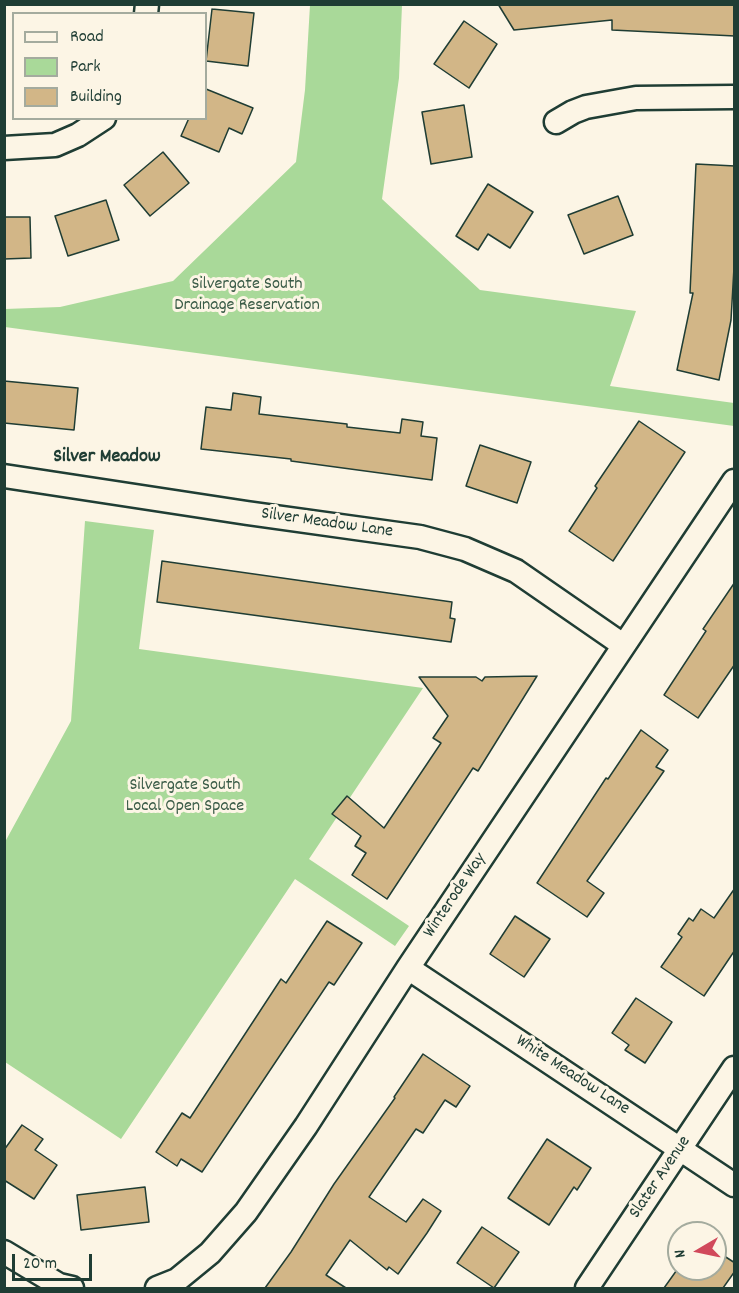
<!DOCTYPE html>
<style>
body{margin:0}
#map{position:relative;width:739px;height:1293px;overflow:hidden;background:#fcf5e5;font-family:Dekko,sans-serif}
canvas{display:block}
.frame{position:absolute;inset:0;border:6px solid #1f3d34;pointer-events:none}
.legend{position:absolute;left:12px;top:12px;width:195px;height:108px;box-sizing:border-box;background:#fcf5e5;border:2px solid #a4ab9e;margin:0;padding:8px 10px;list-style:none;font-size:18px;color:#1f3d34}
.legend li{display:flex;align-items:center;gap:12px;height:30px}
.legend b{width:30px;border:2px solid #a4ab9e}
.north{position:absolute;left:667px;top:1221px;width:60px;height:60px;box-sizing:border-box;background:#fcf5e5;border:2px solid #a4ab9e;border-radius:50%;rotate:261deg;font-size:16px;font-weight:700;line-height:24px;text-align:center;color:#1f3d34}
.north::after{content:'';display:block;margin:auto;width:21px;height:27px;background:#d1495b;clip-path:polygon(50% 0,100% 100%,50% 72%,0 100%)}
.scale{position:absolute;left:12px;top:1254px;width:80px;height:27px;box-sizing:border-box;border:3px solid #1f3d34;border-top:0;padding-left:8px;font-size:18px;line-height:21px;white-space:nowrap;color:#1f3d34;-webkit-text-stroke:4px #fcf5e5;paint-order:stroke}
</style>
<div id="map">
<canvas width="739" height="1293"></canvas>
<div class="frame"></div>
<ul class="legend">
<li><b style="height:8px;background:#fcf5e5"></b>Road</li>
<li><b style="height:16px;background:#a9d999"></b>Park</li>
<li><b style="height:16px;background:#d2b687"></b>Building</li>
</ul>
<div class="north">N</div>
<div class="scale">20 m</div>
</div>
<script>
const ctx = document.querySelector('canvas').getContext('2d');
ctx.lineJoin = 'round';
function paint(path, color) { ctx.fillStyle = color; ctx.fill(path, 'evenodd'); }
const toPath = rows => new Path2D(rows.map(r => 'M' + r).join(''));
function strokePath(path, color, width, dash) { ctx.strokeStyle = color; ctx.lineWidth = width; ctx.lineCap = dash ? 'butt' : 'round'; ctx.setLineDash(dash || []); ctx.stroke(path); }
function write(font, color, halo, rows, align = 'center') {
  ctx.font = font + ' Dekko,sans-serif'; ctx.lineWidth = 6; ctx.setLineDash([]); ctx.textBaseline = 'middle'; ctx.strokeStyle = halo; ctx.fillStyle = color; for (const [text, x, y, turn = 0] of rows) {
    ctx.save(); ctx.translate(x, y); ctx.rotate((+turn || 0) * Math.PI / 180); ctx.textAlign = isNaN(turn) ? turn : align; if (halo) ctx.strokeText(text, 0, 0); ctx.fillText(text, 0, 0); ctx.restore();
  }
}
paint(toPath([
 [310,5,402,5,399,78,382,199,480,290,636,311,610,386,734,403,734,426,5,327,5,309,60,307,173,281,296,162,305,90],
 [85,521,154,530,139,649,423,688,309,859,409,926,395,946,295,879,121,1139,5,1062,5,842,71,721]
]), '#a9d999');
const building = toPath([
 [498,4,735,4,735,36,612,30,612,20,514,30,498,4],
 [212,9,254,13,248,66,206,61,212,9],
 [464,21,497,44,469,88,434,64,464,21],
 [206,89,253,108,242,134,229,128,219,152,181,136,189,118,206,118,206,89],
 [464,105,472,157,431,164,422,112,464,105],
 [163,152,189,183,150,216,124,185,163,152],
 [696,164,735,166,735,250,731,320,719,380,677,370,693,293,690,293,696,164],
 [488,184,533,212,510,248,488,234,478,250,456,236,488,184],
 [618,196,633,235,584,254,568,215,618,196],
 [106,200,119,240,68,256,55,216,106,200],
 [4,217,30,217,31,258,4,259,4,217],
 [4,381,78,388,74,430,4,423,4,381],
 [233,393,261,397,259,414,347,424,347,427,400,433,402,419,423,422,421,436,437,438,432,480,291,461,291,459,201,449,206,407,231,410,233,393],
 [639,421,685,452,613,561,569,531,597,488,595,486,639,421],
 [480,445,531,462,517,503,466,486,480,445],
 [162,561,452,602,450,618,455,619,451,642,157,602,162,561],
 [735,582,735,664,698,718,664,695,706,631,703,629,735,582],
 [537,676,478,771,473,768,387,899,352,875,366,853,355,846,361,836,332,814,347,796,384,828,441,743,433,738,448,716,419,677,476,677,482,681,485,677,537,676],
 [641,730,668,750,656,767,664,771,587,881,604,893,587,917,537,883,606,778,608,779,641,730],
 [735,888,735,950,704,996,661,967,682,937,678,934,689,918,693,921,701,909,714,918,735,888],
 [515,916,550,939,524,977,490,954,515,916],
 [327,921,362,943,334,985,329,982,202,1172,181,1159,177,1166,156,1152,182,1113,190,1118,281,979,286,983,327,921],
 [636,998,672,1022,645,1063,625,1050,629,1045,612,1033,636,998],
 [423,1054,470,1086,456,1107,445,1100,423,1133,416,1129,369,1197,406,1222,423,1199,441,1211,427,1233,398,1274,389,1267,387,1270,350,1240,326,1275,346,1288,265,1288,291,1252,334,1184,395,1098,394,1097,423,1054],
 [22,1125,43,1139,35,1150,57,1165,34,1199,4,1180,4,1150,22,1125],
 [547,1139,591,1168,577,1190,574,1187,549,1225,508,1198,547,1139],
 [145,1187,149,1222,81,1230,77,1195,145,1187],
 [482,1227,519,1252,494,1288,457,1263,482,1227],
 [715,1250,735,1263,735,1271,723,1288,664,1288,679,1267,679,1269,715,1269,715,1250]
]);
paint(building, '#d2b687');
strokePath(building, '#1f3d34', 1.5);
const minor = toPath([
 [146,14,147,4],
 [556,122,573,112,586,107,636,98,734,97],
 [4,148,55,145,78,135,104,118],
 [4,476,247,513,420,537,465,549,516,571,623,645],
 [408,968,734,1185],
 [4,1252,59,1285,72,1288],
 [157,1288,177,1280,210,1253,246,1212,306,1126,408,968,734,481],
 [587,1288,734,1068]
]);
strokePath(minor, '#1f3d34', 27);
strokePath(minor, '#fcf5e5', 22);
write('18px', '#3b5c48', '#fcf5e5', [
 ["Silvergate South",247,286],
 ["Drainage Reservation",247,307],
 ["Silvergate South",185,787],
 ["Local Open Space",185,808]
]);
write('18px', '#1f3d34', '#fcf5e5', [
 ["Silver Meadow Lane",327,524,8],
 ["Winterode Way",456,896,-56],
 ["White Meadow Lane",572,1076,33],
 ["Slater Avenue",661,1178,-56]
]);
write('bold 20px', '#1f3d34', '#fcf5e5', [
 ["Silver Meadow",107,458]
]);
</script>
